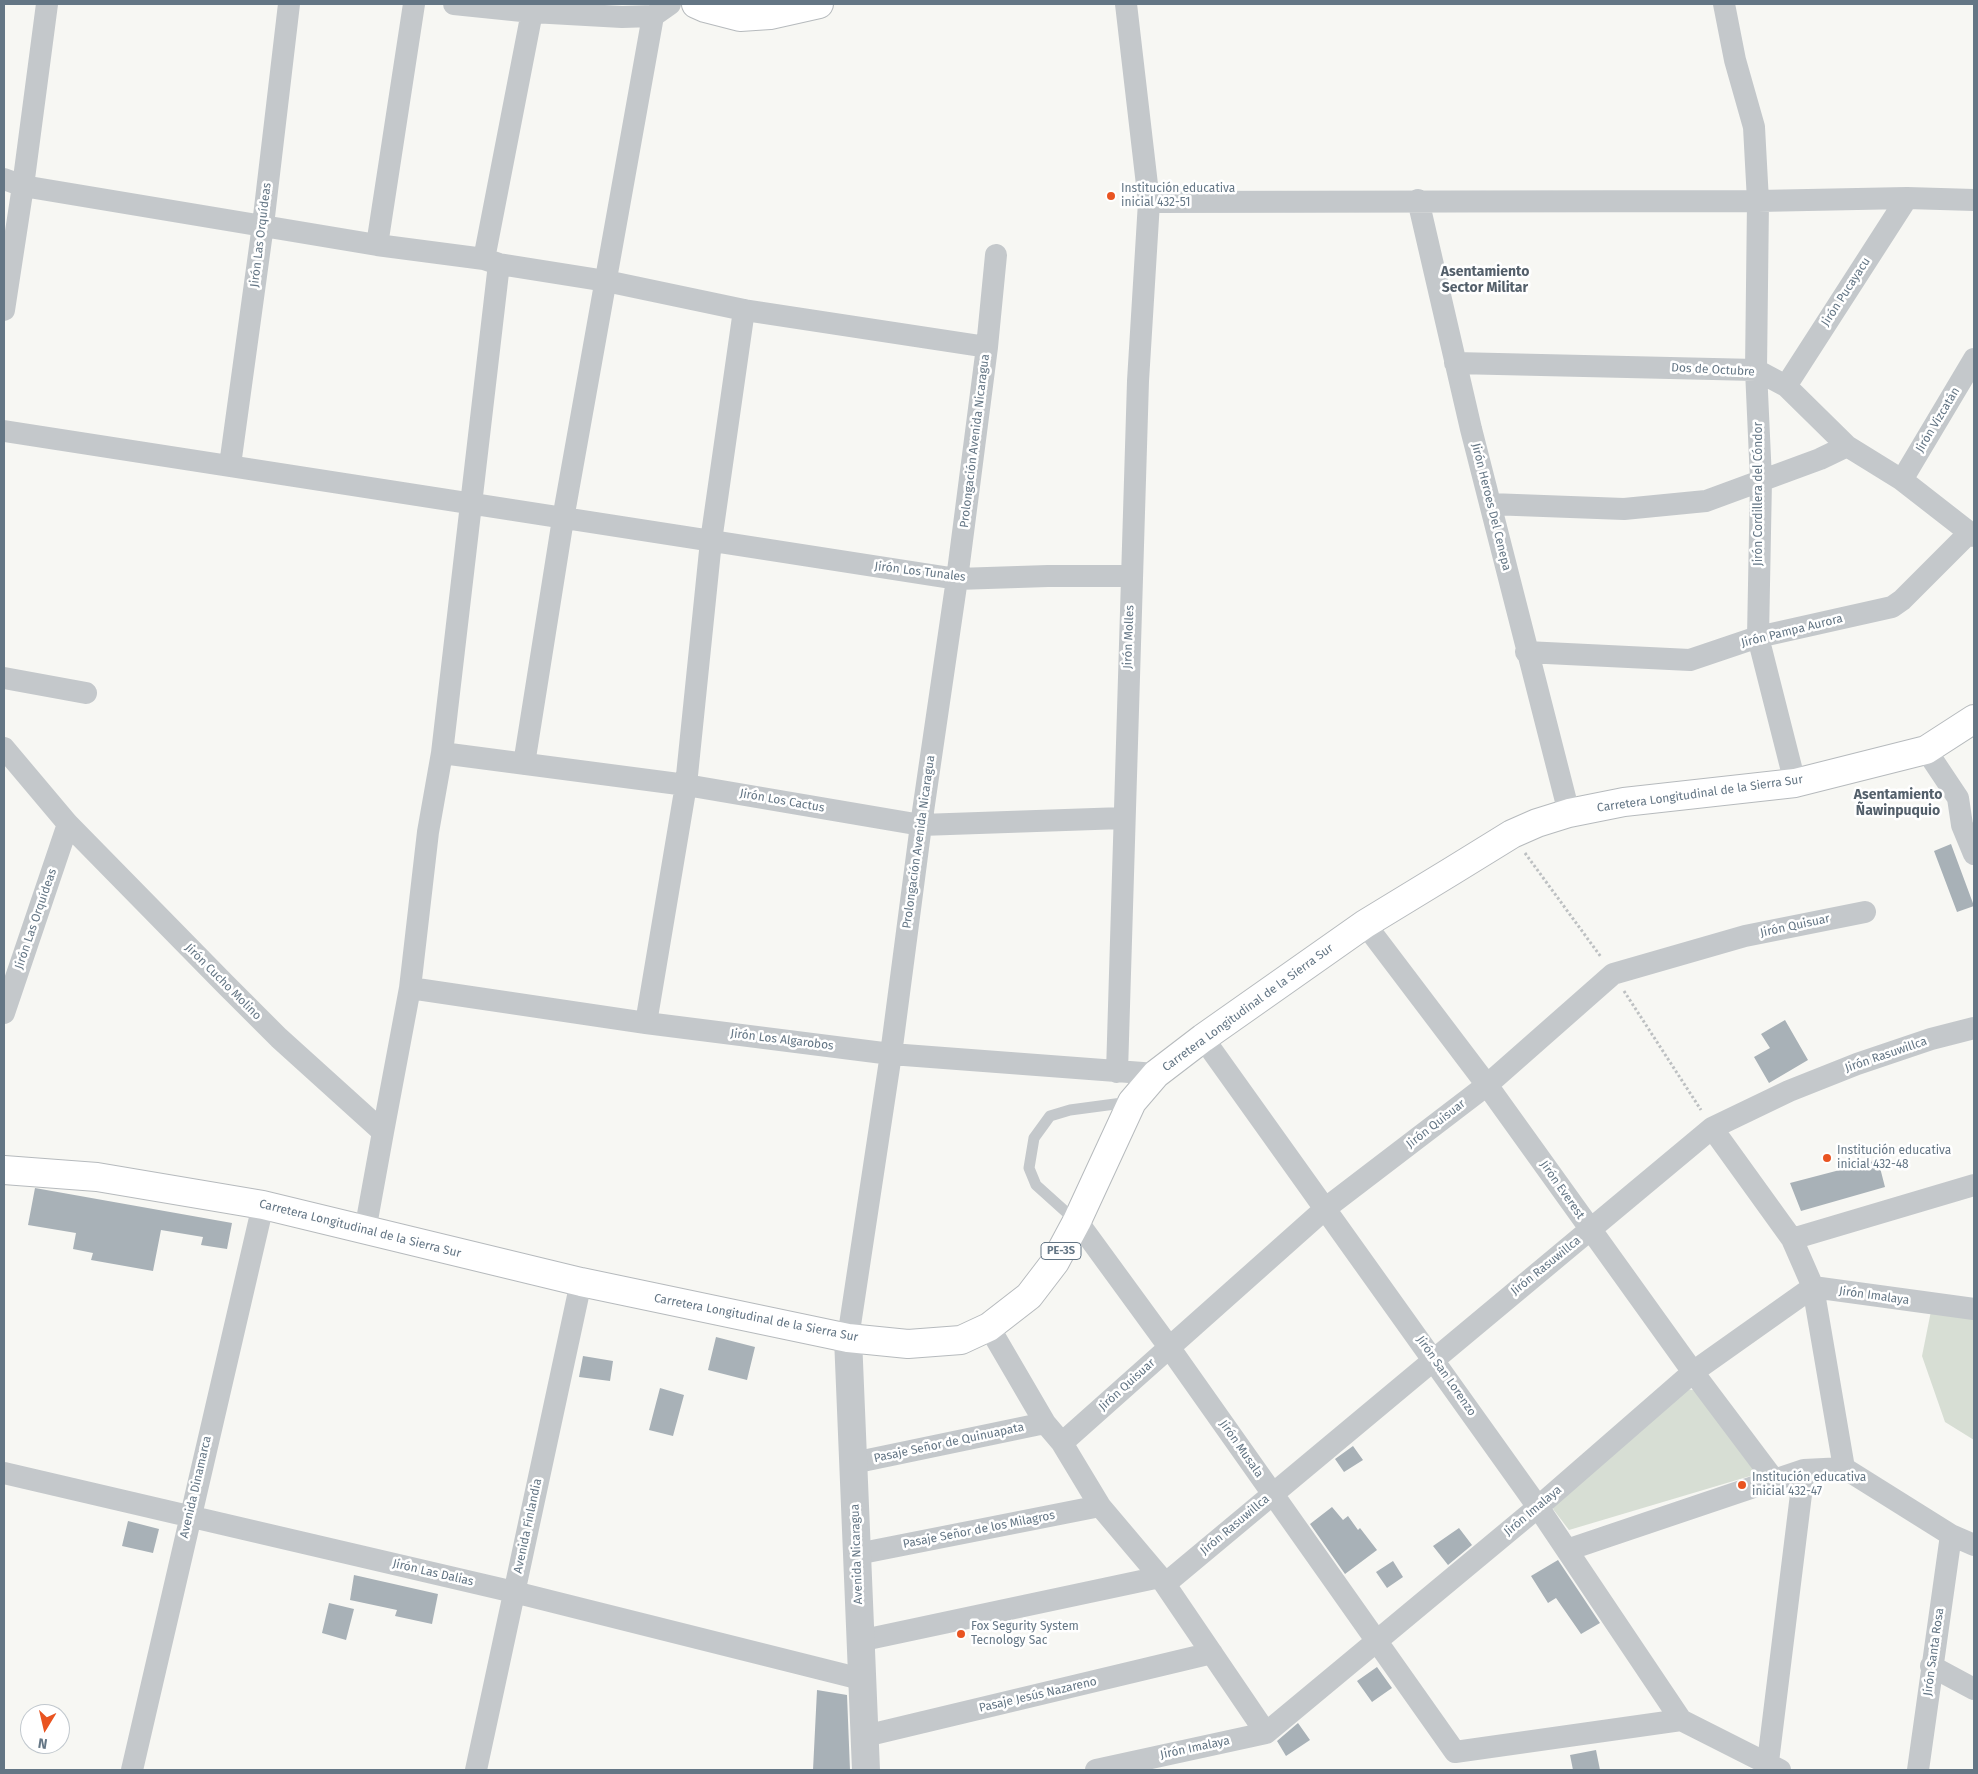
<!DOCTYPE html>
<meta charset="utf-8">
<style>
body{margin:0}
#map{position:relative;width:1978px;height:1774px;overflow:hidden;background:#f7f7f3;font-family:"Fira Sans",sans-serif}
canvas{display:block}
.frame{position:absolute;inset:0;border:5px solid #647685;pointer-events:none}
.north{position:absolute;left:20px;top:1704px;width:50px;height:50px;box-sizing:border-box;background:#fff;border:1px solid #c1c8ce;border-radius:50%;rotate:189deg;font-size:14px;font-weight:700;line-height:20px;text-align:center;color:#647685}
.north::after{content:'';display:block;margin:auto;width:18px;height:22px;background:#e95421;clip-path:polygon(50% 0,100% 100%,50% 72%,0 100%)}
</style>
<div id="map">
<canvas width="1978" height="1774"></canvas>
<div class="frame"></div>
<div class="north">N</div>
</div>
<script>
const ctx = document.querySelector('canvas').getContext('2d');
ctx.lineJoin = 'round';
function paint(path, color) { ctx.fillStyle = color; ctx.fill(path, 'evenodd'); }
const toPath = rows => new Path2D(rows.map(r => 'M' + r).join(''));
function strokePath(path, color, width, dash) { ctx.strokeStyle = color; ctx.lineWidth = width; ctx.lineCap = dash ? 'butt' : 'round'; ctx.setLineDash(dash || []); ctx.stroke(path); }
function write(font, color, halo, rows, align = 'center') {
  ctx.font = font + ' "Fira Sans",sans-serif'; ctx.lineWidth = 5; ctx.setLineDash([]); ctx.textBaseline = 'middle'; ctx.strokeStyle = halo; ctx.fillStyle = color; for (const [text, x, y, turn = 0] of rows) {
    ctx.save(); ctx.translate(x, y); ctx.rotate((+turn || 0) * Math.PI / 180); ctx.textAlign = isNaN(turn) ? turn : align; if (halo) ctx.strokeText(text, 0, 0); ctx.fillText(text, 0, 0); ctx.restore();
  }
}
paint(toPath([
 [1934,1296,1974,1299,1974,1440,1945,1422,1922,1356],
 [1687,1389,1698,1391,1757,1474,1569,1530,1553,1509,1556,1497]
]), '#d7ded4');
paint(toPath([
 [1951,844,1974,906,1957,912,1934,851],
 [1785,1020,1808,1060,1769,1083,1754,1057,1770,1048,1761,1034],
 [1878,1160,1885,1187,1801,1211,1790,1183],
 [35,1188,232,1223,227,1249,201,1245,203,1237,161,1230,153,1271,91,1260,93,1253,73,1249,76,1233,28,1225],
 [716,1337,755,1347,747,1380,708,1370],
 [583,1356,613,1361,610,1381,579,1377],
 [660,1388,684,1395,673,1436,649,1430],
 [1353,1446,1363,1460,1344,1472,1335,1459],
 [1332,1507,1343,1520,1348,1516,1358,1530,1360,1528,1377,1550,1345,1574,1310,1524],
 [128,1521,159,1529,153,1553,122,1546],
 [1459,1528,1472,1545,1448,1565,1433,1546],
 [1558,1560,1600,1623,1581,1634,1556,1598,1548,1603,1531,1576],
 [1393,1561,1403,1577,1387,1588,1376,1572],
 [354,1575,438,1594,432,1624,395,1616,397,1610,350,1600],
 [329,1603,354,1609,346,1640,322,1633],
 [1377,1667,1392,1688,1372,1702,1357,1681],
 [817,1690,847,1695,850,1770,813,1770],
 [1298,1723,1310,1740,1286,1756,1277,1741],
 [1596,1750,1600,1770,1573,1770,1570,1755]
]), '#a8b1b7');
const trunk = toPath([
 [696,4,705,8,740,17,770,15,819,4],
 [4,1170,97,1177,263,1205,581,1282,848,1338,908,1344,961,1340,989,1327,1029,1296,1055,1262,1077,1221,1132,1102,1156,1074,1203,1038,1365,924,1452,871,1512,834,1537,823,1569,813,1624,802,1795,783,1926,750,1974,719]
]);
strokePath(trunk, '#b6babd', 30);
strokePath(toPath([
 [1525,853,1601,957],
 [1624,991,1701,1110]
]), '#bdc0c2', 3, [2.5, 2.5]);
strokePath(toPath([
 [1076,1221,1036,1185,1029,1168,1034,1138,1050,1116,1070,1110,1130,1102]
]), '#c4c8cb', 11);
strokePath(toPath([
 [454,4,532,12,622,17,653,16,670,4],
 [1724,4,1735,60,1754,127,1758,201,1756,370,1761,480,1758,637,1795,783],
 [4,179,23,186,377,245,484,259,499,264,606,281,744,310,987,347],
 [1418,200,1471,429,1569,813],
 [1149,202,1758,201,1907,198,1974,200],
 [377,245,414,4],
 [484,259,532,12],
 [4,310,23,186,47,4],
 [1455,363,1756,370,1786,386,1847,446,1902,480,1974,536],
 [1786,386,1907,198],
 [4,431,957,579,1048,576,1131,576],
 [230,465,263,225,289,4],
 [1902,480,1974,359],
 [1490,504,1624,509,1706,501,1820,459,1847,446],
 [1526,652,1690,660,1758,637,1892,607,1902,600,1970,532],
 [4,678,86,693],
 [4,748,68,824,225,984,279,1038,383,1132,365,1231],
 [1926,750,1958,798,1962,825,1974,854],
 [442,753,686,785,921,825,1123,818],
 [524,764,563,519,653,16],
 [1365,924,1487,1085,1693,1372,1775,1481],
 [410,988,646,1023,891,1054,1156,1074],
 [4,1013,68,824],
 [646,1023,686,785,711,541,744,310],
 [1203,1038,1538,1507,1681,1720],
 [1117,1072,1138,381,1149,202,1126,4],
 [1712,1128,1792,1239,1813,1287,1844,1468],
 [383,1132,410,988,428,832,442,753,499,264],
 [1077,1221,1169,1347,1455,1752,1681,1720,1780,1770],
 [1792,1239,1974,1185],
 [989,1327,1045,1423,1062,1443,1100,1506,1160,1577,1266,1733],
 [848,1338,891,1054,921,825,957,579,987,347,996,255],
 [1062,1443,1326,1208,1487,1085,1613,974,1745,936,1865,912],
 [853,1463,1045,1423],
 [4,1473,514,1592,861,1679],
 [1567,1550,1804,1470,1844,1468,1951,1535,1974,1545],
 [857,1554,1100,1506],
 [1165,1584,1712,1128,1789,1091,1857,1064,1931,1039,1974,1028],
 [859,1641,1160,1577],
 [1931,1666,1974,1689],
 [865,1736,1212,1653],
 [132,1770,263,1205],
 [476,1770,581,1282],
 [1096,1770,1266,1733,1538,1507,1693,1372,1813,1287,1974,1309],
 [1767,1770,1804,1470],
 [1918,1770,1951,1535]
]), '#c4c8cb', 22);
strokePath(toPath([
 [848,1338,866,1770]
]), '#c4c8cb', 28);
strokePath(trunk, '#fff', 28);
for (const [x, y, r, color] of [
 [1111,196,5,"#e95421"],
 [1827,1158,5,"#e95421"],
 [1742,1485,5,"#e95421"],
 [961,1634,5,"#e95421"]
]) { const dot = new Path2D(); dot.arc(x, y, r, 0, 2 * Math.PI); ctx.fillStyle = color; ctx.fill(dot); strokePath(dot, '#fff', 2); }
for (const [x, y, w] of [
 [1061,1251,40]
]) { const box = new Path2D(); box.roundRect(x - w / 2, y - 8.5, w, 17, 4); ctx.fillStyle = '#fff'; ctx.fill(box); strokePath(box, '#647685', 1); }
write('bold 11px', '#647685', null, [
 ["PE-3S",1061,1251]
]);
write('12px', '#647685', '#fff', [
 ["Institución educativa",1121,189],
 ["inicial 432-51",1121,203],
 ["Institución educativa",1837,1151],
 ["inicial 432-48",1837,1165],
 ["Institución educativa",1752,1478],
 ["inicial 432-47",1752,1492],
 ["Fox Segurity System",971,1627],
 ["Tecnology Sac",971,1641]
], 'left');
write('12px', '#647685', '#fff', [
 ["Jirón Las Orquídeas",261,235,-83],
 ["Jirón Pucayacu",1846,292,-57],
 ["Dos de Octubre",1713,370,3],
 ["Jirón Vizcatán",1938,420,-59],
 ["Prolongación Avenida Nicaragua",975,441,-83],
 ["Jirón Cordillera del Cóndor",1759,494,-90],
 ["Jirón Heroes Del Cenepa",1491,507,76],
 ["Jirón Los Tunales",920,572,7],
 ["Jirón Pampa Aurora",1792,631,-14],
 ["Jirón Molles",1129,637,-88],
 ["Carretera Longitudinal de la Sierra Sur",1700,794,-8],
 ["Jirón Los Cactus",782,801,10],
 ["Prolongación Avenida Nicaragua",919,842,-82],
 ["Jirón Las Orquídeas",36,919,-71],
 ["Jirón Quisuar",1795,926,-12],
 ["Jirón Cucho Molino",223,982,45],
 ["Carretera Longitudinal de la Sierra Sur",1248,1008,-36],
 ["Jirón Los Algarobos",782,1040,7],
 ["Jirón Rasuwillca",1886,1055,-19],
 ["Jirón Quisuar",1436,1124,-38],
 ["Jirón Everest",1562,1190,55],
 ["Carretera Longitudinal de la Sierra Sur",360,1229,14],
 ["Jirón Rasuwillca",1546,1266,-39],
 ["Jirón Imalaya",1874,1296,8],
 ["Carretera Longitudinal de la Sierra Sur",756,1318,11],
 ["Jirón San Lorenzo",1446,1376,55],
 ["Jirón Quisuar",1127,1385,-42],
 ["Pasaje Señor de Quinuapata",949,1443,-12],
 ["Jirón Musala",1241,1449,55],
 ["Avenida Dinamarca",196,1487,-77],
 ["Jirón Imalaya",1533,1511,-40],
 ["Jirón Rasuwillca",1235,1525,-40],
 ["Avenida Finlandia",528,1526,-78],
 ["Pasaje Señor de los Milagros",979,1530,-11],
 ["Avenida Nicaragua",857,1554,-92],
 ["Jirón Las Dalias",433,1573,13],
 ["Jirón Santa Rosa",1934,1652,-82],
 ["Pasaje Jesús Nazareno",1038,1695,-13],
 ["Jirón Imalaya",1195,1748,-12]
]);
write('bold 14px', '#535f6a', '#fff', [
 ["Asentamiento",1485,272],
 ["Sector Militar",1485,288],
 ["Asentamiento",1898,795],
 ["Ñawinpuquio",1898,811]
]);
</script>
